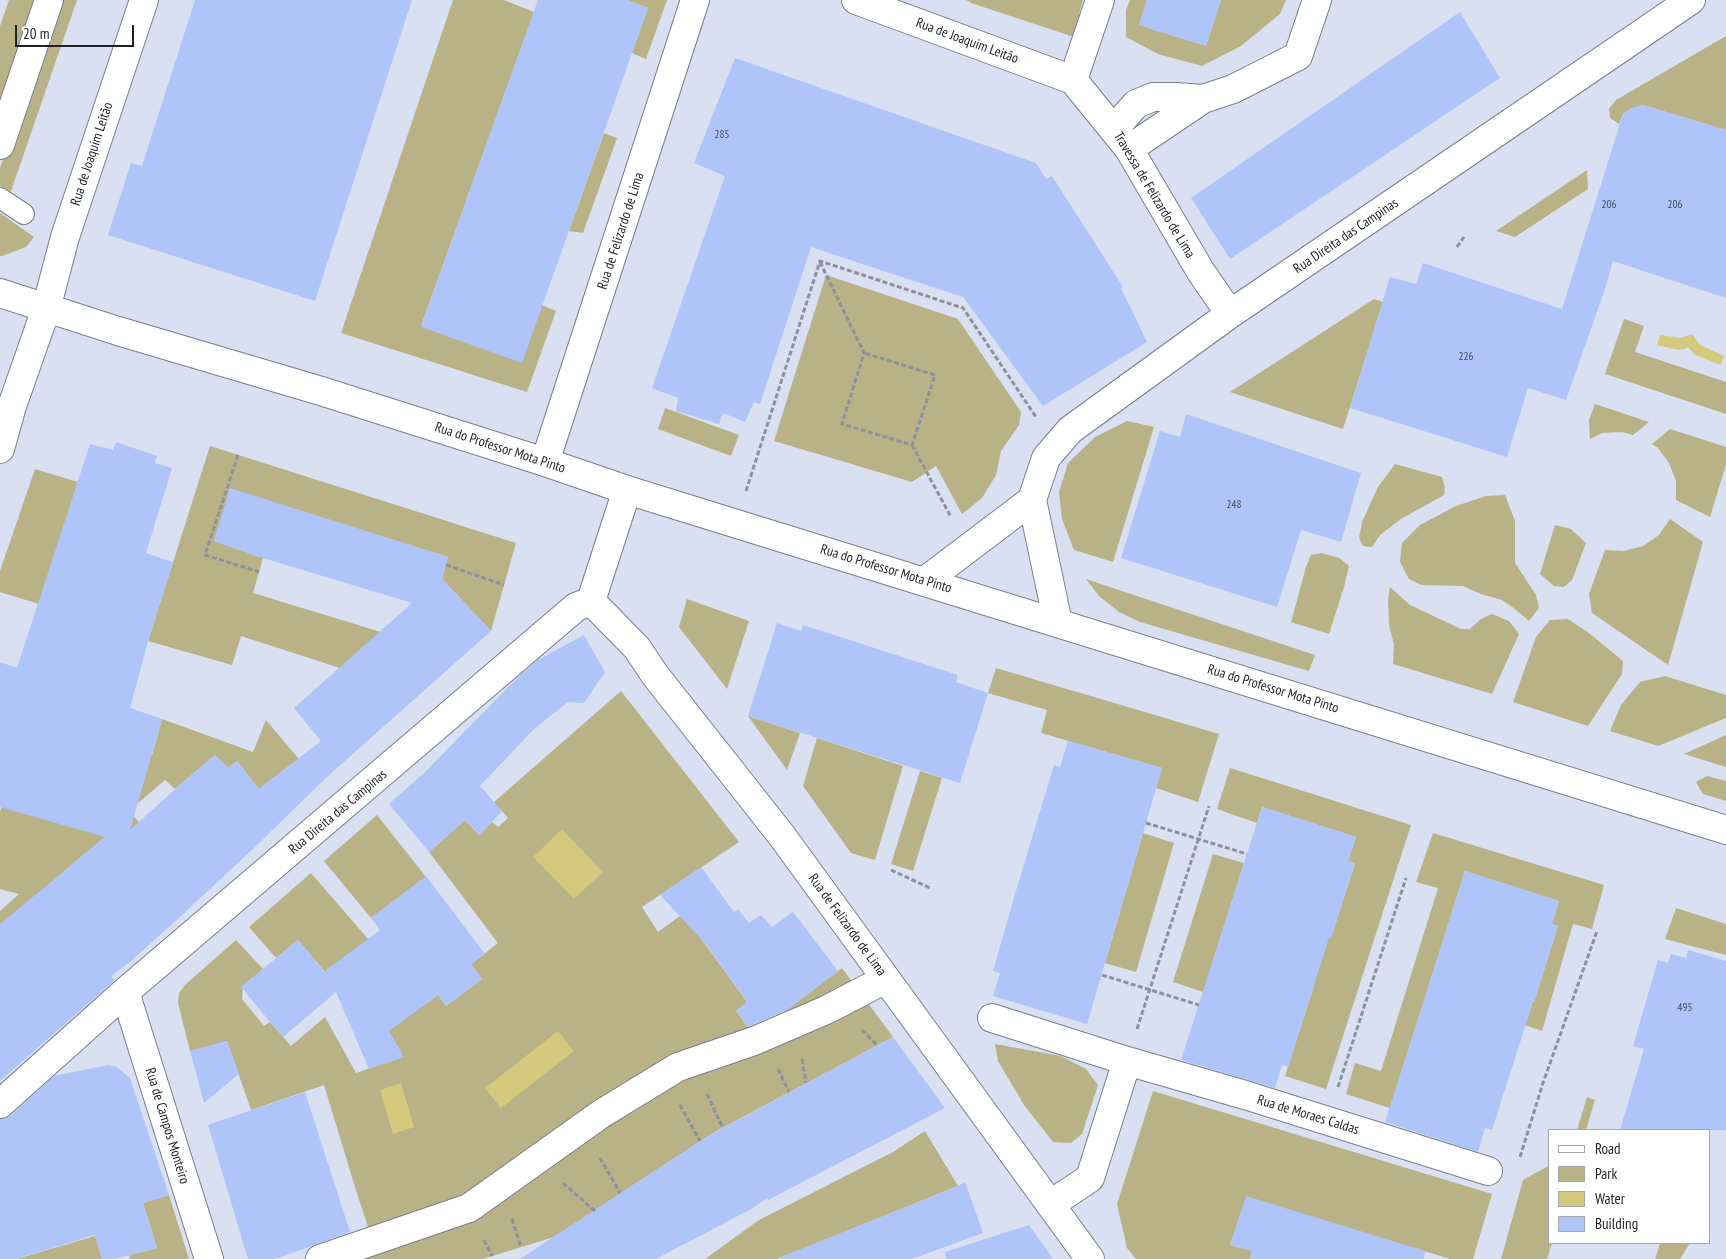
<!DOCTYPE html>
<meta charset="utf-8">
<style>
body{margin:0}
#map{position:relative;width:1726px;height:1259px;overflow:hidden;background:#d9e0f1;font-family:"PT Sans Narrow",sans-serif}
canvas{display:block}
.legend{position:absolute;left:1548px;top:1129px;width:162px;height:115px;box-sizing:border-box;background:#fff;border:1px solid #a5a6a8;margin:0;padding:6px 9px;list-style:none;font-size:15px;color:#1d2026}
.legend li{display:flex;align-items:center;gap:10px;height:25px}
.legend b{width:25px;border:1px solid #a5a6a8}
.scale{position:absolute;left:15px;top:25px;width:119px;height:22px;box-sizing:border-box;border:2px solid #1d2026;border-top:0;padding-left:6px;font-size:15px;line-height:18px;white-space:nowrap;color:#1d2026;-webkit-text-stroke:4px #fff;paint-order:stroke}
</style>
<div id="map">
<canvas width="1726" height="1259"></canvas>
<ul class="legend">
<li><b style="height:6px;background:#fff"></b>Road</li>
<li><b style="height:14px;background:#b8b286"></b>Park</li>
<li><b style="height:14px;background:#d4c97c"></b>Water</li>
<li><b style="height:14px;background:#afc4f9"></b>Building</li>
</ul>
<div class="scale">20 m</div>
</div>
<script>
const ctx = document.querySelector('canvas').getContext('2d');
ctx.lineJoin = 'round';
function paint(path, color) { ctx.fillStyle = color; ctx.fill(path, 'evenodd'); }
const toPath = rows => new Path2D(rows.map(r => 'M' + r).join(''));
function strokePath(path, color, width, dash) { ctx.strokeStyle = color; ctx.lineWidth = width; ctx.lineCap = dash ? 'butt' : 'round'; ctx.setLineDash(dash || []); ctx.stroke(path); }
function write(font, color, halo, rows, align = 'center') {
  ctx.font = font + ' "PT Sans Narrow",sans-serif'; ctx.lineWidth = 5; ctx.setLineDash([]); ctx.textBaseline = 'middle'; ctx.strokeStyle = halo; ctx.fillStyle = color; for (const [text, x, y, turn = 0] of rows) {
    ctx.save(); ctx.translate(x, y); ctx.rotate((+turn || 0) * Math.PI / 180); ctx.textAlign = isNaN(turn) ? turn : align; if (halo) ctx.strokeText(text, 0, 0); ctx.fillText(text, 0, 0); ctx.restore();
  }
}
paint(toPath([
 [9,0,40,0,0,115,0,26],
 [59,0,77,0,11,191,0,186,0,168],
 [453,0,504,0,534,12,421,326,542,305,556,311,527,392,341,333],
 [627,0,667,0,646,59,632,53,648,8],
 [966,0,1083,0,1079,14,1094,19,1086,41,971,3],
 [1130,0,1147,0,1139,25,1206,46,1221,0,1286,0,1280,14,1241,46,1202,66,1158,54,1126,37,1126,10],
 [1726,36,1726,130,1643,105,1632,108,1623,114,1619,124,1610,118,1609,109,1616,100],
 [604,133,617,138,583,233,569,231],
 [1587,170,1588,189,1515,237,1496,231],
 [0,213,34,237,26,247,2,256,0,256],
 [826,275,958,319,1021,412,1019,425,1001,451,996,475,982,498,962,514,936,466,912,482,774,441],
 [1374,299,1383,302,1343,429,1230,392],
 [1624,319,1644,326,1635,352,1726,382,1726,414,1605,374],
 [1595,404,1649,422,1633,435,1622,432,1602,433,1590,439,1589,420],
 [665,408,739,435,731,456,658,429],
 [1127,421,1154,427,1113,562,1074,550,1062,519,1059,492,1068,463,1095,437],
 [1670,429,1726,447,1726,464,1710,517,1676,500,1676,481,1669,463,1658,448,1652,444],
 [210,446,516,543,491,631,442,579,448,557,230,489,214,541,263,558,253,593,381,632,340,668,241,636,232,665,148,641],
 [1395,464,1442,477,1445,488,1444,495,1401,519,1380,535,1372,547,1363,546,1359,538,1362,522,1378,487],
 [35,469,78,482,39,604,0,592,0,571],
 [1505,495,1515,521,1515,563,1536,595,1539,608,1529,621,1515,609,1502,600,1481,594,1463,586,1421,585,1409,579,1400,562,1402,543,1420,525,1456,506,1486,496],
 [1670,519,1703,542,1668,665,1592,613,1589,594,1605,550,1624,551,1643,546,1659,535],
 [1555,525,1571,529,1586,543,1572,580,1564,587,1554,586,1540,574],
 [1321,553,1339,558,1349,566,1344,587,1329,634,1291,622,1306,567,1311,555],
 [1086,579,1315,655,1309,671,1140,622,1119,612,1099,596],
 [1390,587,1410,605,1461,629,1470,629,1481,619,1492,614,1509,621,1519,634,1492,694,1393,664,1394,645,1389,625,1388,599],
 [687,599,749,621,727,689,679,627],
 [1568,619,1589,633,1623,661,1622,674,1588,726,1513,702,1536,637,1550,620],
 [996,668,1219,734,1198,802,1156,788,1162,768,1041,733,1047,710,988,693],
 [1665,676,1726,695,1726,718,1658,746,1610,731,1621,705,1640,682],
 [621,691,739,842,642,907,658,932,680,916,700,937,747,1002,736,1011,754,1035,842,968,893,1037,711,1134,554,1237,483,1259,354,1259,369,1230,355,1187,324,1085,251,1110,227,1041,190,1051,178,1003,179,993,186,984,236,940,263,969,243,986,242,999,264,1026,270,1022,291,1046,325,1017,356,1073,403,1057,332,980,298,940,276,958,249,927,311,873,368,939,421,1007,438,995,446,1006,482,979,471,964,498,943,429,852,465,820,479,835,492,822,498,827,508,818,494,802],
 [748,716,800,733,787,770],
 [162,719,253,752,266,720,309,771,290,765,259,789,237,761,228,768,215,755,175,789,165,780,129,811,140,823,127,834,105,837,64,871,0,980,0,911,19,894,0,889,0,811,2,807,132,748,152,755],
 [1726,735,1726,767,1684,754],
 [817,738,903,766,875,860,851,853,803,786],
 [1230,768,1411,825,1326,1089,1285,1076,1313,989,1323,936,1331,938,1355,863,1348,861,1356,837,1262,807,1257,823,1217,809],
 [920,771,942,778,913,871,891,864],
 [1707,776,1726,781,1726,801,1703,794,1696,782],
 [377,815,426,877,371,918,324,861],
 [1143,833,1174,843,1136,972,1105,963],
 [1433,833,1604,885,1592,929,1573,924,1542,1031,1519,1023,1527,999,1534,1002,1558,926,1552,924,1559,901,1465,871,1390,1108,1346,1094,1355,1063,1381,1071,1438,888,1416,882],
 [1213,854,1244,863,1203,992,1173,982],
 [1676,908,1726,924,1726,955,1665,939],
 [995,1044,1061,1056,1086,1069,1098,1085,1082,1134,1071,1143,1053,1142,1024,1105,998,1061],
 [1153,1091,1492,1194,1473,1259,1450,1259,1247,1197,1230,1245,1252,1251,1250,1259,1136,1259,1127,1248,1117,1204],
 [1587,1097,1595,1100,1586,1130,1577,1130],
 [925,1131,958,1186,777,1259,705,1259,759,1220,893,1152],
 [1550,1165,1550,1243,1552,1243,1547,1259,1501,1259,1523,1180],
 [169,1195,189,1259,130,1259,129,1255,157,1248,143,1203],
 [95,1236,102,1259,17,1259],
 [1660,1243,1690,1243,1680,1259,1655,1259]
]), '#b8b286');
paint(toPath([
 [1692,334,1700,345,1724,356,1721,365,1695,355,1688,347,1685,349,1678,350,1657,345,1660,335,1681,338],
 [562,829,603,872,574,899,533,857],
 [558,1031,574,1051,501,1108,485,1088],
 [401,1083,414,1127,393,1134,380,1090]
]), '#d4c97c');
paint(toPath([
 [195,0,412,0,315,301,108,235,131,163,142,166],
 [538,0,627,0,648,8,522,363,421,327],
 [1147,0,1221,0,1206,46,1139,25],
 [1460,12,1500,78,1230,259,1191,198],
 [735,58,1036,163,1046,179,1052,176,1123,287,1121,288,1147,342,1043,406,963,297,811,247,760,404,754,402,745,422,723,413,719,424,676,411,678,398,652,388,725,176,694,163],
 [1643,105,1726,130,1726,298,1613,261,1605,289,1566,400,1528,388,1507,457,1350,408,1390,277,1416,284,1423,263,1562,309,1623,114,1632,108],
 [1186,414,1361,473,1341,542,1301,530,1277,607,1121,558,1160,431,1180,437],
 [116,442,157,456,155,463,172,468,146,553,173,562,148,641,130,708,162,719,130,830,190,776,215,755,228,768,237,761,259,789,321,741,294,708,412,603,263,558,214,541,230,488,448,557,442,579,491,631,328,776,255,847,181,916,130,962,111,976,115,980,0,1081,0,924,105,837,0,807,0,662,17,668,90,444,113,450],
 [777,623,801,631,803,625,958,675,956,682,988,693,960,783,748,716],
 [584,635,605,672,584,703,568,702,534,729,480,786,502,811,480,835,465,820,429,852,389,804,424,773,521,674,538,660],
 [1068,741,1162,768,1087,1024,993,996,1000,973,993,971,1015,894,1054,765,1060,767],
 [1262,807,1356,837,1348,861,1355,863,1331,938,1329,938,1288,1067,1282,1065,1275,1088,1181,1060],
 [701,867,734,912,738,909,749,923,761,915,772,927,793,912,838,971,787,1010,748,1027,736,1011,747,1002,706,944,660,895],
 [1465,871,1559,901,1552,924,1558,926,1534,1002,1533,1002,1492,1130,1485,1128,1478,1152,1385,1122],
 [426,876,485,954,471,964,482,979,446,1006,438,995,389,1031,404,1057,369,1069,336,992,283,1037,241,987,298,940,329,977,326,970,380,930,371,918],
 [1688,950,1726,961,1726,1130,1620,1130,1644,1049,1633,1046,1658,960,1668,963,1671,954,1686,958],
 [893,1037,945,1108,768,1200,767,1198,753,1208,656,1259,520,1259,708,1136],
 [227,1041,239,1074,204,1103,190,1051],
 [108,1065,117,1067,130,1078,169,1195,143,1203,157,1248,115,1259,102,1259,95,1235,16,1259,0,1259,0,1119,10,1116,54,1076],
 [305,1092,350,1232,276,1259,248,1259,208,1125],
 [965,1182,983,1233,912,1259,781,1259,781,1257,949,1190],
 [1246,1196,1425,1251,1424,1259,1250,1259,1252,1251,1230,1245],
 [1029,1225,1053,1259,946,1259,945,1252]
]), '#afc4f9');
const lane = toPath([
 [0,198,24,214]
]);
const street = toPath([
 [856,0,1073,80,1129,149,1201,272,1230,314],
 [1073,80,1100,0],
 [1114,129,1136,104,1153,97,1176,97,1203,99],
 [0,145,49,0],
 [1129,149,1203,99,1233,89,1298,56,1317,0],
 [0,449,12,406,46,309,65,237,144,0],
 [545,462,695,0],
 [925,581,1032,500],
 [591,601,637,648,655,675,782,836,1090,1259],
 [1058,623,1032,500,1046,458,1070,430,1230,314,1691,0],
 [125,992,209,1259],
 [992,1018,1127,1061],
 [0,1104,125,992,576,607,591,601,627,490],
 [1051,1204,1090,1178,1127,1061,1245,1095,1488,1171],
 [320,1259,469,1208,601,1114,678,1067,754,1041,826,1010,886,979]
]);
const secondary = toPath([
 [0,293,118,331,321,391,545,462,627,490,1726,830]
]);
strokePath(lane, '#777e8d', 22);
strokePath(street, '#777e8d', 30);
strokePath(secondary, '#777e8d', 30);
strokePath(toPath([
 [1457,247,1464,237],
 [820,262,864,353,842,424,912,445,935,375,864,353],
 [912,445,951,517],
 [238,455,205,555,259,572],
 [746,491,820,261,963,308,1036,417],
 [446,565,504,585],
 [1146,823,1247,854],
 [891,870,930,888],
 [1102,975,1199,1005],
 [1137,1029,1209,806],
 [862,1030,877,1045],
 [802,1059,806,1083],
 [778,1069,789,1092],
 [1338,1087,1406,878],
 [707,1094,723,1128],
 [680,1105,700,1141],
 [1520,1157,1543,1083,1597,931],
 [600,1158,620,1193],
 [563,1183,595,1211],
 [512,1219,521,1247],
 [484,1240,492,1256]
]), '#8c919e', 3, [5, 2.5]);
strokePath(lane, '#fff', 20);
strokePath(street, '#fff', 28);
strokePath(secondary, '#fff', 28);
write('11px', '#42495b', null, [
 ["285",722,135],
 ["206",1609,205],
 ["206",1675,205],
 ["226",1466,357],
 ["248",1234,505],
 ["495",1685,1008]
]);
write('14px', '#1d2026', '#fff', [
 ["Rua de Joaquim Leitão",967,41,20],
 ["Rua de Joaquim Leitão",92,154,-72],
 ["Travessa de Felizardo de Lima",1154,195,59],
 ["Rua de Felizardo de Lima",621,231,-72],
 ["Rua Direita das Campinas",1346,236,-34],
 ["Rua do Professor Mota Pinto",500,448,18],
 ["Rua do Professor Mota Pinto",886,569,17],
 ["Rua do Professor Mota Pinto",1273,689,17],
 ["Rua Direita das Campinas",338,812,-40],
 ["Rua de Felizardo de Lima",847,925,54],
 ["Rua de Moraes Caldas",1308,1115,17],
 ["Rua de Campos Monteiro",167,1126,73]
]);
</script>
